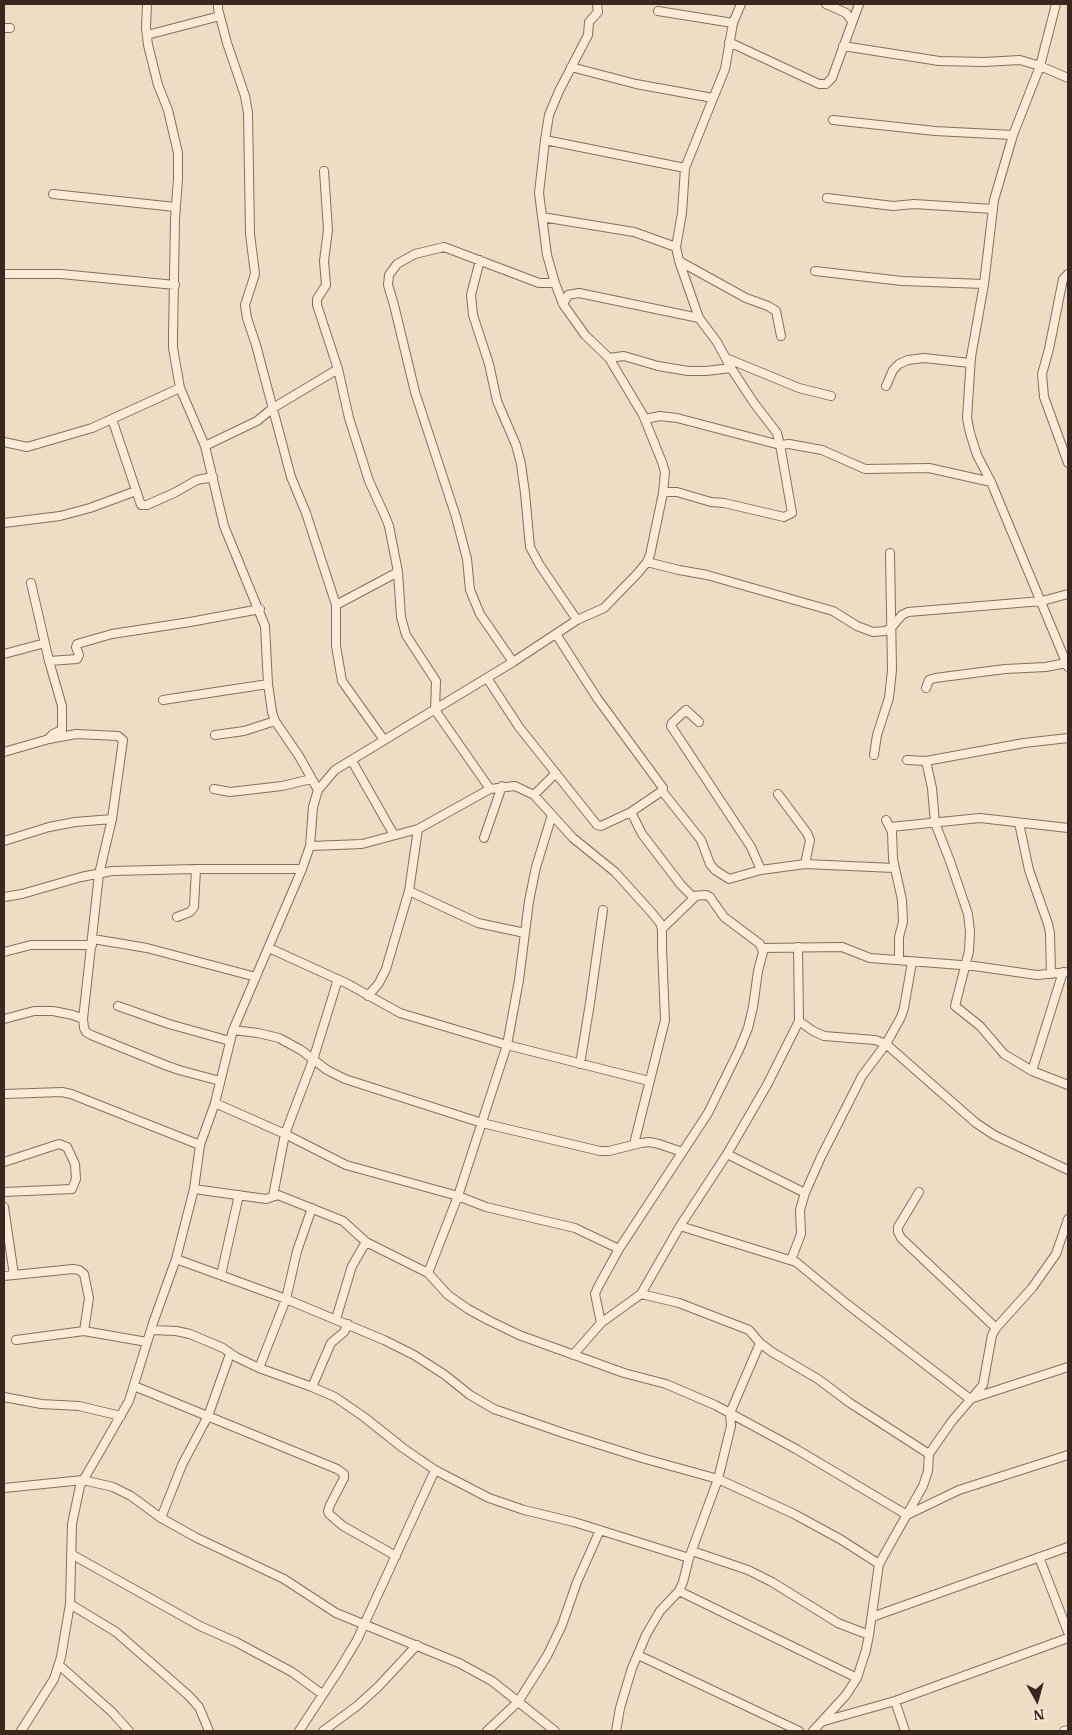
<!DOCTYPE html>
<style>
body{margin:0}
#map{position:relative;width:1072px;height:1735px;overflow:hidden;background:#eeddc4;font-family:"IBM Plex Serif",serif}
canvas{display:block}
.frame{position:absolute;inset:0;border:5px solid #39281e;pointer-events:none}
.north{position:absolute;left:1012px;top:1675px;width:50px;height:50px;-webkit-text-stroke:4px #f5e8d3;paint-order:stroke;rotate:173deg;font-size:14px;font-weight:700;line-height:20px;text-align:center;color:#39281e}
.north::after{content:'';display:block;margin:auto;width:18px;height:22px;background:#39281e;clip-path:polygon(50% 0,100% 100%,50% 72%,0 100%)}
</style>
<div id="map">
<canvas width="1072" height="1735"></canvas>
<div class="frame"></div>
<div class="north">N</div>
</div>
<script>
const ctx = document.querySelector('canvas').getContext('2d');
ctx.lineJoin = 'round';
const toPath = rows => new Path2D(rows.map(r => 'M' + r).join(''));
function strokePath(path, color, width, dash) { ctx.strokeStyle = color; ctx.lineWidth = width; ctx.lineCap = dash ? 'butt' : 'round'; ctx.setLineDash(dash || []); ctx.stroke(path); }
const minor = toPath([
 [147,4,146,28,148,45,158,85,168,110,178,153,178,179,175,219,173,336,173,348,180,388,205,446,224,526,265,626,268,684,272,712,275,721,299,756,318,790],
 [218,4,218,9,227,43,245,96,248,113,250,234,255,274,245,305,247,318,256,345,291,477,306,513,336,605,336,646,342,681,384,740],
 [826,4,846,13,852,21],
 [1056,4,1040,66,1013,135,994,200,984,284,971,357,967,418,970,433,977,455,991,482,1068,667],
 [658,11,733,23],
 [4,28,10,28],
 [147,35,220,16],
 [729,42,819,84,826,84,832,78,859,4],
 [843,46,939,61,984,62,1020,60,1040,66,1068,78],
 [571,67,636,84,713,98],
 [833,120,935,131,1013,135],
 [545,140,685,168],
 [324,171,328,230,324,261,326,285,317,299,317,305,338,369,349,418,369,481,385,516,389,526,398,572,401,617,406,635,436,681,435,710,490,789],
 [53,194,175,207],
 [827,198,893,206,914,204,993,209],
 [542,217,634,232,676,247],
 [480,260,471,295,473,315,489,364,497,401,516,445,521,464,525,493,530,547,539,564,577,620],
 [679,261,746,298,768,306,776,311,781,336],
 [815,271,902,281,984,284],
 [4,274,61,274,175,285],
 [1068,274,1063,279,1049,349,1042,374,1044,397,1068,463],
 [563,304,568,295,579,293,699,318],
 [609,358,624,356,658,366,688,371,706,371,731,368],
 [726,358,799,388,831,396],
 [886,386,893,370,899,364,908,360,924,358,970,363],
 [112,419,141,505,147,505,174,493,197,480,213,477],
 [645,419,660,416,677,418,780,445,789,444,822,450,865,469,929,468,991,482],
 [4,442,27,447,92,428,180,388],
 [205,446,257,421,273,408,338,369],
 [663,493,667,492,677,492,711,502,724,503,784,517,792,513,781,450,777,433,754,403,731,368,717,342,699,318,679,261,676,247,682,213,685,168,725,69,733,23,741,4],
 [4,523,60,516,90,508,136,491],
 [647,562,679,570,707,575,833,611,857,626,873,632,885,631,891,628,902,615,908,612,1042,601,1068,594],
 [31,583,49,661,62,706,62,730,53,734,50,737],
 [336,605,398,572],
 [4,654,45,643],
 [49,661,77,659,79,655,76,647,77,644,112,634,190,622,260,609],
 [513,662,480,614,470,590,467,559,456,517,415,392,394,305,388,285,389,275,397,264,415,254,444,247,539,283,555,283],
 [487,678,519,727,597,825,601,826,631,812,662,791,663,788,597,698,556,634],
 [926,688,929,680,935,678,1005,669,1046,667,1066,663],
 [163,700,268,684],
 [699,722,686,710,672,723,671,726,751,847,761,870],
 [215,735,244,731,275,721],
 [4,752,49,739,76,734,118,736,123,740,112,819,99,874,83,1019,84,1028,86,1032,91,1035,165,1065,179,1070,220,1081],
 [874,755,877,735,889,698,892,670,890,553],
 [907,760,926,761,1024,743,1068,738],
 [352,761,394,835],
 [926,761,932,788,935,823,950,861,968,914,970,932,969,951,955,1006,980,1026,1004,1054,1032,1071,1068,1085],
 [214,789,230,792,282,786,311,779],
 [662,791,701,840,710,864,715,870,729,879,761,870,805,864,894,868],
 [778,794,807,833,810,840,805,864],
 [534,795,556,773],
 [886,820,892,832,893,859,902,900,903,922,899,937,899,960],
 [1019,823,1029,870,1048,924,1050,933,1051,974],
 [890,827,980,818,1068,828],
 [484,838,502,786],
 [4,841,49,827,75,822,112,819],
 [310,846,362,844,418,829,490,789,515,786,534,795,573,838,615,872,652,913,660,923,662,929,662,948,665,1020,634,1144],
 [409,891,478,923,525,933],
 [4,897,22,894,81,877,112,871,196,869,302,869],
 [177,917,190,912,194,907,196,869],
 [662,929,695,897],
 [93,939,147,948,256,977],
 [269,948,348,984,400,1013,507,1045,649,1081],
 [762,948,842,947,870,958,974,966,1037,975,1068,972],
 [4,952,31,945,92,945],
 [368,996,379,983,386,969,409,891,418,829],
 [118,1006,169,1024,230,1041],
 [4,1019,34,1011,53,1011,73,1015,83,1019],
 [799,1021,813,1031,824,1036,875,1040,886,1044,976,1123,994,1135,1068,1170],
 [233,1030,258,1033,279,1038,301,1050,327,1070,345,1079,482,1123,600,1151,609,1151,641,1143,649,1142,659,1144,682,1152],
 [580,1064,590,1003,603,910],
 [1032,1071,1063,972],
 [4,1094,62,1092,71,1094,200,1145],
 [215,1103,285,1134,346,1165,458,1196,486,1207,575,1228,619,1249,708,1113,739,1050,748,1028,753,1007,758,971,763,952,760,944,724,917,710,897,706,895,692,896,681,885,642,834,631,812],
 [727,1154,805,1193],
 [4,1162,59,1144,67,1147,75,1164,76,1179,72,1189,4,1192],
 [194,1189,266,1199,278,1195,343,1221,366,1242,428,1273,448,1295,468,1309,488,1320,519,1335,624,1373,666,1384,715,1405,796,1449,907,1515,959,1490,1068,1455],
 [919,1192,898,1227,898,1232,901,1238,996,1328],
 [273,1196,285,1134,313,1060,338,979],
 [4,1207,14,1275],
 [680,1226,796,1262,847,1304,970,1399,1068,1367],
 [176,1259,286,1299,384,1340,414,1355,445,1375,470,1395,494,1409,566,1434,642,1458,718,1479,794,1514,840,1539,879,1564],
 [791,1260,801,1234,800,1210,805,1193,821,1157,862,1076,886,1044,901,1017,904,1008,912,962],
 [428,1273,458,1196,507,1045,519,980,529,901,536,867,552,815],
 [221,1275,239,1195],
 [4,1276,73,1269,79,1270,84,1274,89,1298,84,1331],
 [641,1294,679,1303,749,1330,760,1343,772,1352,818,1379,850,1403,929,1454],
 [336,1319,352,1266,366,1242],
 [601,1323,595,1294,598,1287,619,1249],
 [151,1330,176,1331,190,1334,223,1348,236,1357,259,1368,312,1387,335,1397,364,1417,403,1448,435,1470,489,1498,524,1510,574,1522,689,1558],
 [16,1340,84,1331,147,1342],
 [573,1355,601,1323,641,1294,680,1226,727,1154,767,1085,799,1021,798,947],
 [259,1368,286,1299,297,1251,312,1208],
 [134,1386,337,1469,344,1474,344,1478,330,1505,328,1511,329,1514,343,1526,396,1556],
 [312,1387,331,1343,344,1332,348,1324],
 [4,1397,41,1404,79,1406,121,1416],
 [4,1488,83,1480,113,1487,131,1496,161,1518,197,1538,284,1579,336,1613,459,1663,492,1681,555,1731],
 [161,1518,182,1465,208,1416,230,1354],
 [692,1551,748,1570,772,1582,838,1623,869,1635],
 [71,1554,200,1626,236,1642,292,1672,322,1694],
 [1039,1557,1068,1632],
 [679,1591,857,1678],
 [70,1604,116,1632,188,1695,199,1707,209,1731],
 [872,1617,1068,1547],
 [638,1655,799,1731],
 [59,1665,112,1712,129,1731],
 [895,1701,905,1731],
 [824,1721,895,1701,1068,1638],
 [21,1731,54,1679,61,1657,70,1604,72,1524,80,1486,129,1401,153,1323,176,1259,194,1189,200,1145,215,1103,233,1030,302,869,310,846,313,807,318,790,335,770,513,662,577,620,604,608,637,574,647,562,650,555,663,493,665,472,662,462,643,415,609,358,585,335,563,304,555,283,547,255,539,193,545,140,549,115,559,91,588,35,589,22,598,12,597,4],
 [299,1731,339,1670,357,1640,435,1470],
 [323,1731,357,1706,378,1687,417,1645],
 [487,1731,518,1702,547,1656,562,1625,577,1582,600,1530],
 [616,1731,620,1708,632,1668,646,1635,660,1611,679,1591,683,1582,689,1558,718,1479,731,1426,730,1413,760,1343],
 [813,1731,846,1695,857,1678,866,1650,869,1635,879,1564,923,1486,928,1471,929,1454,952,1421,983,1385,992,1335,996,1328,1032,1288,1056,1254,1068,1219],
 [1064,1731,1068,1730]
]);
strokePath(minor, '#886e5a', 10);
strokePath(minor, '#f9ebd7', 8);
</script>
